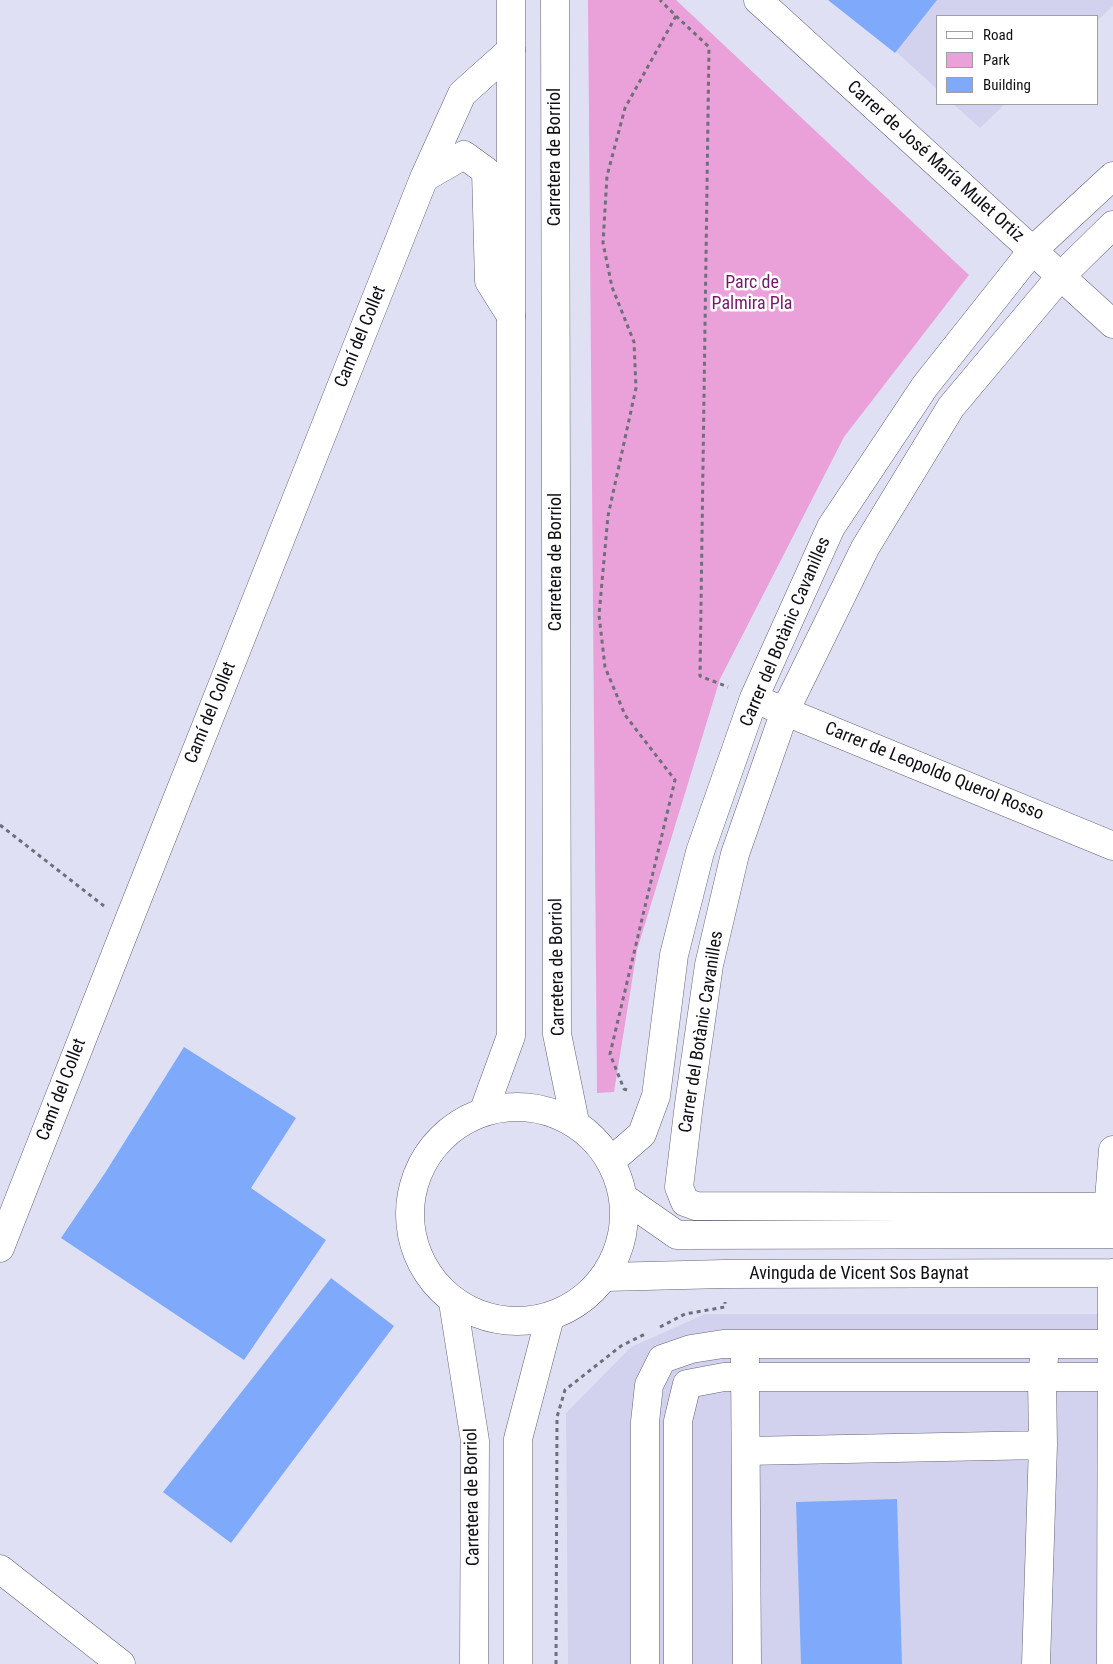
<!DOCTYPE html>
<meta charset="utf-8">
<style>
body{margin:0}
#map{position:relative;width:1113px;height:1664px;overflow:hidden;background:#e0e0f4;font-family:"Roboto Condensed",sans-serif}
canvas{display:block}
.legend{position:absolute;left:936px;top:15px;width:162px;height:90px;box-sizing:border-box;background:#fff;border:1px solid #9f9fa1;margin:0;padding:6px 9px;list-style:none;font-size:15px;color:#0e0e14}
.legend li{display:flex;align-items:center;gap:10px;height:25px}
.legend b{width:25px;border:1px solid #9f9fa1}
</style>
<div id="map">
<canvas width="1113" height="1664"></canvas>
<ul class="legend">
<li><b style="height:6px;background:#fff"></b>Road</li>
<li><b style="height:14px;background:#eaa1da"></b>Park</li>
<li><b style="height:14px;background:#7faafb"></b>Building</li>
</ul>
</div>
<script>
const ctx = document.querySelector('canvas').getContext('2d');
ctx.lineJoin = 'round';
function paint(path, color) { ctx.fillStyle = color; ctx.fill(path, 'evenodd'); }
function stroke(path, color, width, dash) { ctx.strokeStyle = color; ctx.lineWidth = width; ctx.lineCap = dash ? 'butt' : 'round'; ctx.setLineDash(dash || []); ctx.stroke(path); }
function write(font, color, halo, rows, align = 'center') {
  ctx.font = font + ' "Roboto Condensed",sans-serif'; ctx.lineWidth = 5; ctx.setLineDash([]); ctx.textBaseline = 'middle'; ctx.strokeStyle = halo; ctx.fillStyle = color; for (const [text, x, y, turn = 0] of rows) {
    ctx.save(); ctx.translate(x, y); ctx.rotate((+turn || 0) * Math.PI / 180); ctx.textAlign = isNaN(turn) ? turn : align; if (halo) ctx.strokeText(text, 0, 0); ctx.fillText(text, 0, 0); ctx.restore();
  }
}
paint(new Path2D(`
 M 839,0 L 1113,0 L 1113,6 L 1097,21 L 1097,16 L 937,16 L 937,89 Z
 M 953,104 L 1005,104 L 980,128 Z
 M 705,1314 L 1113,1314 L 1113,1664 L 568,1664 L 566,1413 L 631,1347 Z`), '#d3d2ee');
paint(new Path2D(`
 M 588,0 L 676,0 L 969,275 L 844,437 L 720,679 L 637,950 L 614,1092 L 597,1093 Z`), '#eaa1da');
paint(new Path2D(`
 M 828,0 L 937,0 L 895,53 Z
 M 184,1047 L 296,1118 L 251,1188 L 326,1240 L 244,1360 L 61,1238 L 105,1173 Z
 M 331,1278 L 394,1326 L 231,1543 L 163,1492 Z
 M 897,1499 L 902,1664 L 801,1664 L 796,1502 Z`), '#7faafb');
const minor = new Path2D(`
 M 758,0 L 1113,324
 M 424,178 L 464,155 L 486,171 L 489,281 L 511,316
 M 1113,225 L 1060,277 L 951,407 L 865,548 L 785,711 L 735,854 L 709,965 L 689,1104 L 679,1187 L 685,1202 L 696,1206 L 1113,1207
 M 767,704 L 1113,846
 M 611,1161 L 642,1134 L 656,1096 L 674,955 L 700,852 L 754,698 L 831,527 L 925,386 L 1032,251 L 1113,176
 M 624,1198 L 677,1235 L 1113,1234
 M 1107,1224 L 1113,1150
 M 0,1248 L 129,920 L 424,178 L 462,94 L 511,50
 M 606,1277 L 724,1274 L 1113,1273
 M 745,1358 L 747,1664
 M 746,1451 L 1043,1445
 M 0,1569 L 121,1664
 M 645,1664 L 645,1422 L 649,1385 L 662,1359 L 691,1349 L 723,1344 L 1113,1344
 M 678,1664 L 678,1421 L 687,1384 L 724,1377 L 1113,1377
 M 1036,1664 L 1043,1445 L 1042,1377 L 1044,1358
 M 1111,1664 L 1112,1273`);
const major = new Path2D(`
 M 555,0 L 557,1034 L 575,1122
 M410 1214a107 107 0 1 1 214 0a107 107 0 1 1-214 0Z
 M 484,1110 L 511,1036 L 511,0
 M 453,1302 L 475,1441 L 474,1664
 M 518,1664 L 518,1439 L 550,1317`);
stroke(minor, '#656476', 29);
stroke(major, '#656476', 29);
stroke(new Path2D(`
 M 676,16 L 709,47 L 700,676 L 728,687
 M 0,825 L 104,906
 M 627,1090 L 624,1089 L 610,1054 L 675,780 L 625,715 L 605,667 L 599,615 L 608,516 L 636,388 L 634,342 L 612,287 L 603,243 L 607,176 L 625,108 L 676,16 L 660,0
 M 660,1327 L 685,1314 L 725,1307 L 725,1302
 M 556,1664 L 557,1417 L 565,1390 L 621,1346 L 645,1334`), '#6f6f7c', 3, [4, 4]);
stroke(minor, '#fff', 28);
stroke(major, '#fff', 28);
write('18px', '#0e0e14', '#fff', [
 ["Carretera de Borriol",555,157,-90],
 ["Carrer de José María Mulet Ortiz",935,162,42],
 ["Camí del Collet",361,337,-68],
 ["Carretera de Borriol",556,562,-90],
 ["Carrer del Botànic Cavanilles",786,632,-67],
 ["Camí del Collet",211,713,-68],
 ["Carrer de Leopoldo Querol Rosso",934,772,22],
 ["Carretera de Borriol",558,967,-91],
 ["Carrer del Botànic Cavanilles",702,1032,-81],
 ["Camí del Collet",62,1090,-69],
 ["Avinguda de Vicent Sos Baynat",859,1274],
 ["Carretera de Borriol",473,1497,-91]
]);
write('18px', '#761869', '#fff', [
 ["Parc de",752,283],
 ["Palmira Pla",752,304]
]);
</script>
